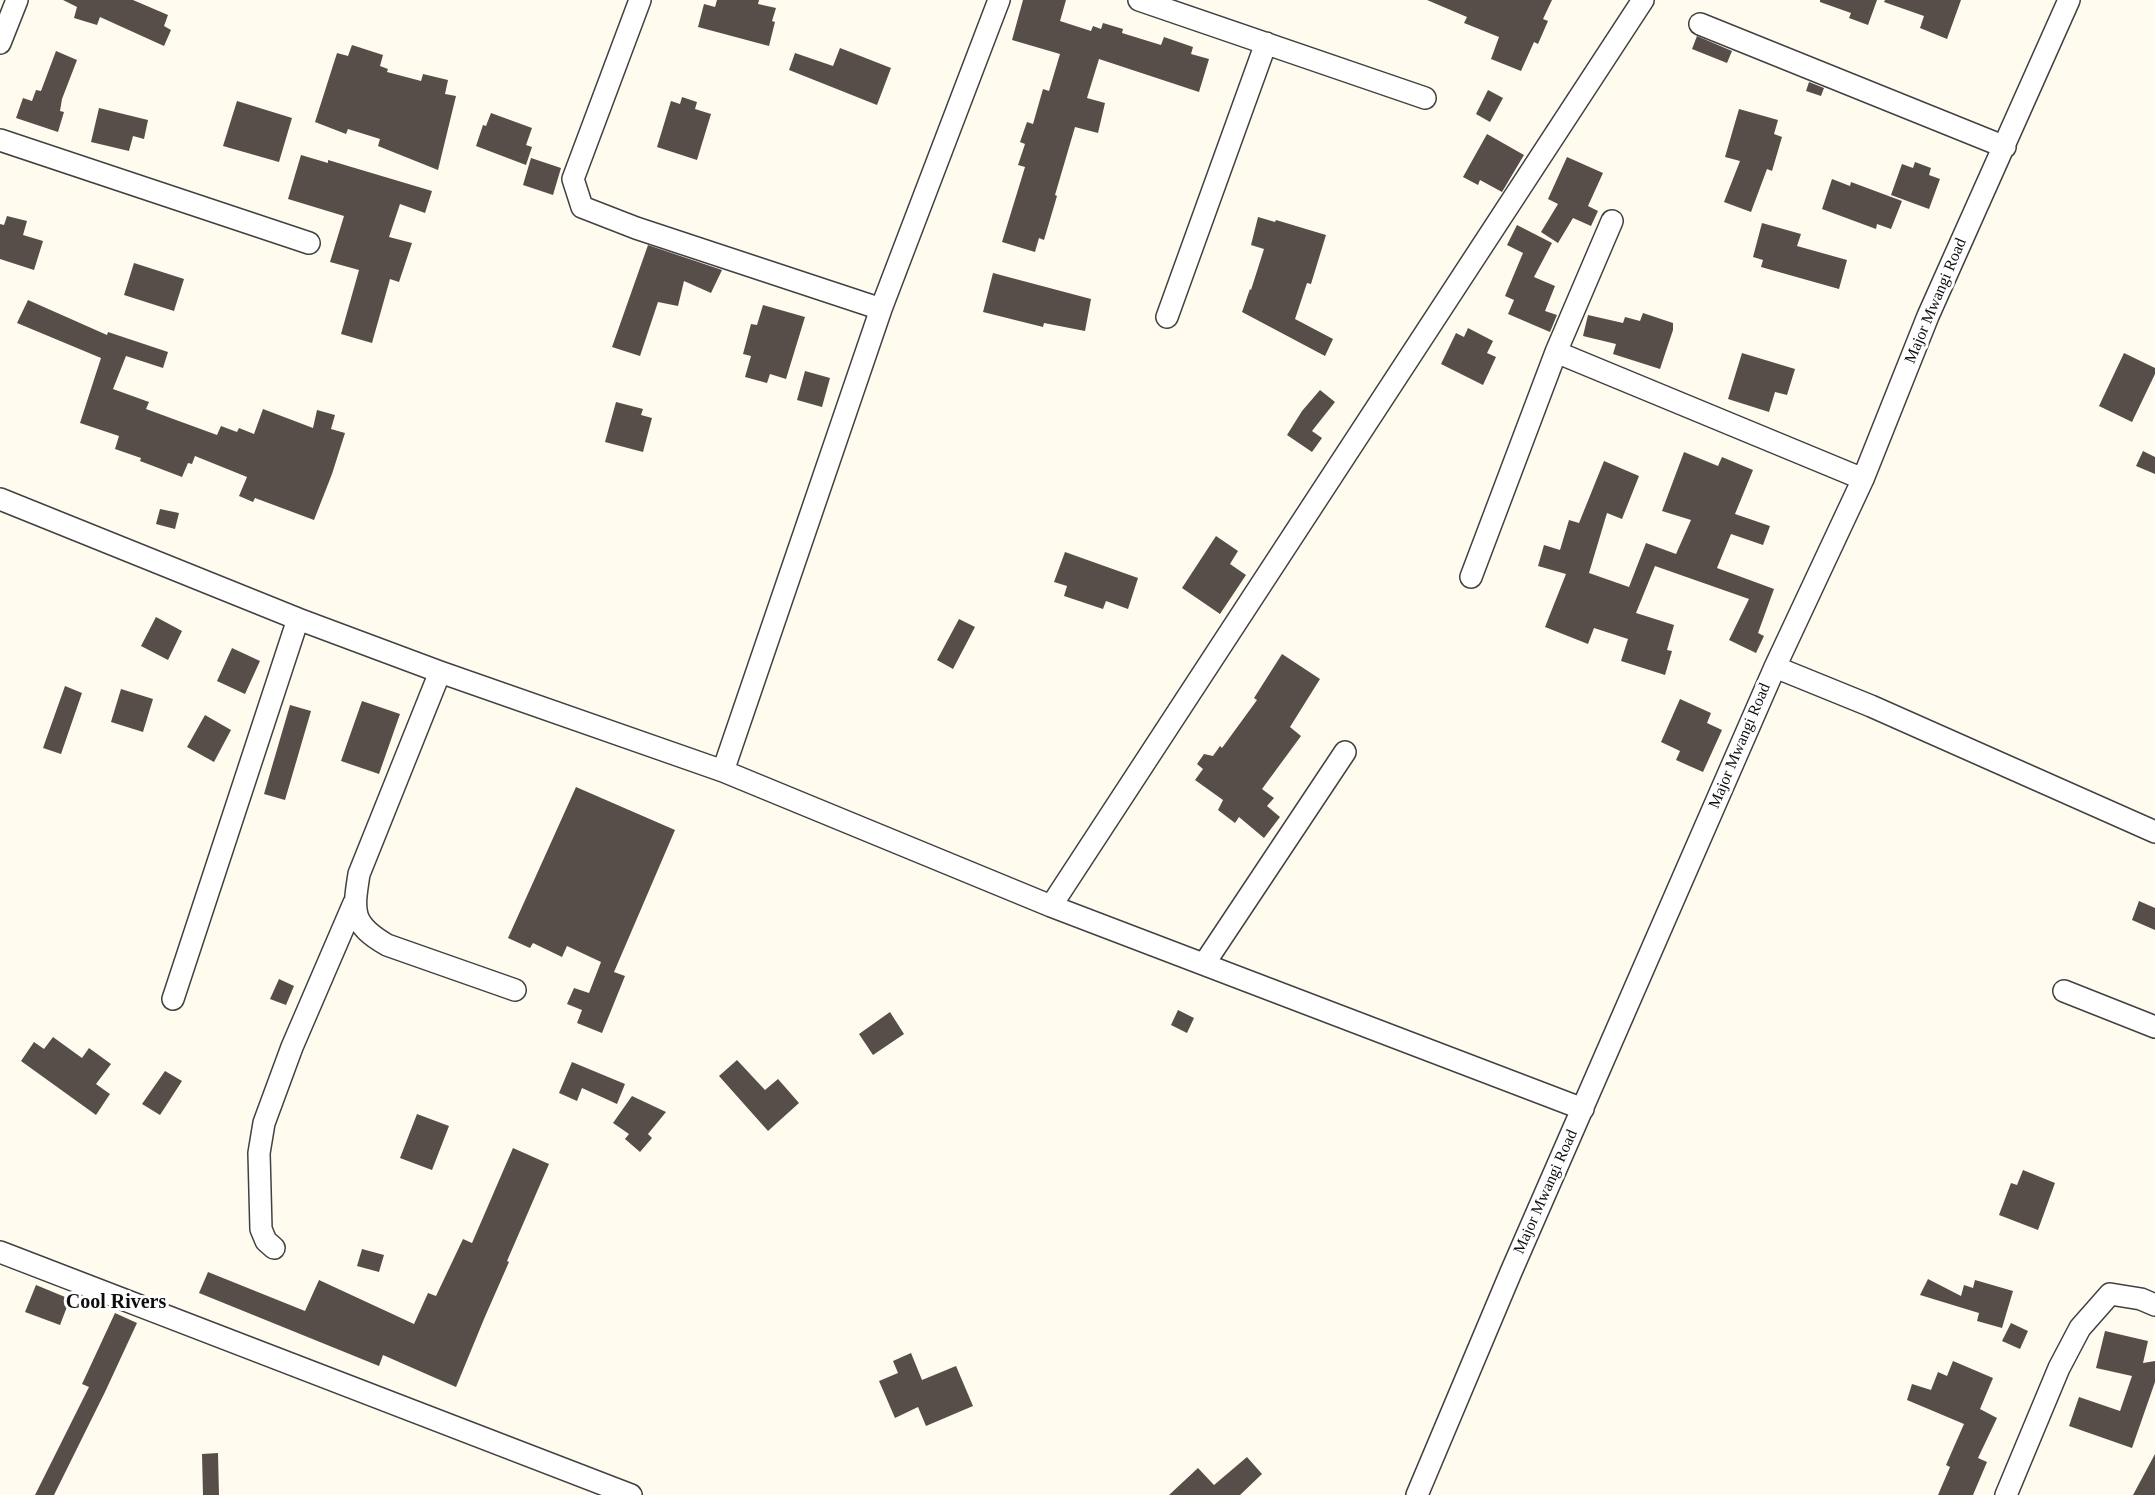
<!DOCTYPE html>
<style>
body{margin:0}
canvas{display:block;background:#fffbef}
</style>
<canvas width="2155" height="1495"></canvas>
<script>
const ctx = document.querySelector('canvas').getContext('2d');
ctx.lineJoin = 'round';
function paint(path, color) { ctx.fillStyle = color; ctx.fill(path, 'evenodd'); }
function stroke(path, color, width, dash) { ctx.strokeStyle = color; ctx.lineWidth = width; ctx.lineCap = dash ? 'butt' : 'round'; ctx.setLineDash(dash || []); ctx.stroke(path); }
function write(font, color, halo, rows, align = 'center') {
  ctx.font = font + ' Georgia,serif'; ctx.lineWidth = 6; ctx.setLineDash([]); ctx.textBaseline = 'middle'; ctx.strokeStyle = halo; ctx.fillStyle = color; for (const [text, x, y, turn = 0] of rows) {
    ctx.save(); ctx.translate(x, y); ctx.rotate((+turn || 0) * Math.PI / 180); ctx.textAlign = isNaN(turn) ? turn : align; if (halo) ctx.strokeText(text, 0, 0); ctx.fillText(text, 0, 0); ctx.restore();
  }
}
paint(new Path2D(`
 M 63,0 L 133,0 L 168,15 L 164,26 L 171,30 L 164,46 L 100,17 L 97,25 L 74,18 L 77,7 Z
 M 717,0 L 759,0 L 758,4 L 776,8 L 772,21 L 775,22 L 769,46 L 698,27 L 704,4 L 715,7 Z
 M 1023,0 L 1066,0 L 1060,21 L 1091,31 L 1093,26 L 1101,29 L 1103,23 L 1123,29 L 1122,33 L 1161,45 L 1164,37 L 1193,47 L 1191,54 L 1209,59 L 1199,92 L 1099,59 L 1087,98 L 1105,103 L 1098,133 L 1075,127 L 1055,195 L 1057,196 L 1044,240 L 1039,238 L 1035,252 L 1002,242 L 1025,167 L 1018,165 L 1025,144 L 1020,142 L 1027,122 L 1033,124 L 1043,89 L 1049,91 L 1060,54 L 1012,40 Z
 M 1427,0 L 1552,0 L 1543,19 L 1548,21 L 1538,44 L 1534,42 L 1521,71 L 1491,59 L 1499,37 L 1464,23 L 1467,17 Z
 M 1820,0 L 1877,0 L 1868,25 L 1849,18 L 1851,13 L 1820,2 Z
 M 1885,0 L 1961,0 L 1947,39 L 1920,28 L 1924,16 L 1884,2 Z
 M 1697,36 L 1732,51 L 1727,63 L 1692,49 Z
 M 352,45 L 383,55 L 380,66 L 388,69 L 387,72 L 421,81 L 423,74 L 448,80 L 445,94 L 456,96 L 438,170 L 378,146 L 380,139 L 348,129 L 346,134 L 315,122 L 337,53 L 348,56 Z
 M 840,48 L 891,68 L 877,105 L 789,70 L 795,53 L 833,66 Z
 M 56,51 L 77,60 L 62,99 L 60,111 L 64,112 L 58,132 L 16,118 L 23,98 L 32,101 L 36,90 L 41,91 Z
 M 1809,82 L 1824,88 L 1821,96 L 1806,91 Z
 M 1488,90 L 1503,98 L 1490,122 L 1476,114 Z
 M 682,97 L 697,102 L 695,109 L 711,114 L 697,160 L 657,147 L 671,101 L 680,104 Z
 M 237,101 L 292,118 L 279,162 L 223,146 Z
 M 99,108 L 148,120 L 144,139 L 133,136 L 129,151 L 91,142 Z
 M 1739,109 L 1778,120 L 1774,134 L 1782,137 L 1772,171 L 1767,169 L 1751,212 L 1724,202 L 1740,161 L 1725,157 Z
 M 491,113 L 532,128 L 526,145 L 532,147 L 526,165 L 476,146 L 483,125 L 486,126 Z
 M 1487,134 L 1524,155 L 1502,192 L 1480,180 L 1478,185 L 1463,177 Z
 M 301,155 L 328,163 L 328,160 L 432,191 L 425,213 L 400,204 L 389,237 L 412,243 L 399,282 L 390,279 L 372,343 L 341,334 L 359,270 L 330,262 L 344,216 L 288,199 Z
 M 1567,157 L 1603,173 L 1588,206 L 1598,211 L 1591,226 L 1573,218 L 1558,243 L 1541,232 L 1558,204 L 1548,199 Z
 M 531,158 L 561,168 L 553,195 L 523,185 Z
 M 1915,162 L 1931,168 L 1929,175 L 1940,179 L 1929,209 L 1891,195 L 1902,164 L 1913,168 Z
 M 1832,179 L 1850,186 L 1851,182 L 1902,201 L 1891,229 L 1877,224 L 1876,229 L 1822,209 Z
 M 7,216 L 27,221 L 23,235 L 43,241 L 34,270 L 0,259 L 0,224 L 4,225 Z
 M 1258,217 L 1275,222 L 1276,220 L 1326,235 L 1311,284 L 1307,283 L 1295,319 L 1333,339 L 1325,356 L 1242,312 L 1250,289 L 1251,290 L 1264,249 L 1251,245 Z
 M 1762,223 L 1801,234 L 1797,246 L 1847,260 L 1839,289 L 1761,267 L 1763,260 L 1753,257 Z
 M 1517,225 L 1552,243 L 1534,277 L 1555,286 L 1545,311 L 1557,315 L 1550,332 L 1508,314 L 1514,300 L 1505,296 L 1523,253 L 1507,245 Z
 M 648,245 L 722,270 L 711,293 L 684,281 L 678,306 L 658,302 L 640,356 L 612,347 Z
 M 134,263 L 184,279 L 174,311 L 124,295 Z
 M 993,273 L 1091,299 L 1085,331 L 1044,323 L 1043,327 L 983,312 Z
 M 28,300 L 107,335 L 108,332 L 168,352 L 163,368 L 126,356 L 113,389 L 149,402 L 146,409 L 217,435 L 221,426 L 237,432 L 239,428 L 254,434 L 263,409 L 313,428 L 317,410 L 335,415 L 331,429 L 345,433 L 332,474 L 314,520 L 255,498 L 253,502 L 239,496 L 247,477 L 195,456 L 192,464 L 188,463 L 182,477 L 140,461 L 141,458 L 115,449 L 119,436 L 80,423 L 101,358 L 17,323 Z
 M 763,305 L 805,317 L 786,379 L 770,374 L 767,383 L 745,377 L 751,356 L 743,354 L 751,324 L 757,325 Z
 M 1643,313 L 1673,323 L 1673,330 L 1660,369 L 1613,354 L 1616,344 L 1583,336 L 1588,315 L 1623,323 L 1625,317 L 1640,321 Z
 M 1468,328 L 1493,341 L 1487,353 L 1496,357 L 1483,385 L 1441,364 L 1456,333 L 1464,337 Z
 M 1742,353 L 1795,369 L 1787,395 L 1775,392 L 1769,412 L 1728,399 Z
 M 2124,353 L 2155,368 L 2155,374 L 2132,422 L 2099,406 Z
 M 805,371 L 830,378 L 822,407 L 797,400 Z
 M 1320,390 L 1335,402 L 1312,431 L 1322,438 L 1312,452 L 1287,435 L 1302,411 Z
 M 616,402 L 643,409 L 641,415 L 652,418 L 643,452 L 605,442 Z
 M 2143,451 L 2155,457 L 2155,474 L 2136,466 Z
 M 1684,452 L 1718,466 L 1722,457 L 1753,470 L 1735,514 L 1770,526 L 1763,545 L 1731,534 L 1717,568 L 1774,589 L 1758,633 L 1764,636 L 1756,653 L 1729,640 L 1749,599 L 1655,566 L 1636,613 L 1674,625 L 1667,650 L 1672,651 L 1665,675 L 1621,661 L 1628,639 L 1594,628 L 1588,644 L 1545,627 L 1566,574 L 1538,566 L 1544,545 L 1560,550 L 1569,520 L 1579,523 L 1604,461 L 1639,476 L 1622,519 L 1607,513 L 1589,573 L 1629,587 L 1646,543 L 1676,554 L 1691,520 L 1662,511 Z
 M 160,509 L 179,513 L 175,529 L 156,524 Z
 M 1216,536 L 1238,551 L 1230,564 L 1246,575 L 1220,614 L 1182,588 Z
 M 1065,552 L 1138,578 L 1128,609 L 1106,601 L 1103,609 L 1064,596 L 1067,586 L 1054,582 Z
 M 156,617 L 182,631 L 168,660 L 141,646 Z
 M 959,619 L 975,627 L 953,669 L 937,660 Z
 M 232,648 L 260,661 L 245,694 L 217,681 Z
 M 1282,654 L 1320,679 L 1290,727 L 1301,736 L 1262,789 L 1274,798 L 1267,806 L 1280,817 L 1264,838 L 1239,817 L 1235,823 L 1218,810 L 1223,800 L 1195,780 L 1203,769 L 1197,764 L 1204,754 L 1213,756 L 1220,746 L 1222,748 L 1257,700 L 1254,698 Z
 M 65,686 L 82,693 L 61,754 L 43,748 Z
 M 121,689 L 153,699 L 143,732 L 111,722 Z
 M 1680,699 L 1711,713 L 1707,723 L 1722,730 L 1703,772 L 1676,760 L 1680,751 L 1661,742 Z
 M 362,701 L 400,714 L 379,774 L 341,761 Z
 M 290,705 L 311,711 L 285,800 L 264,794 Z
 M 205,715 L 231,730 L 214,762 L 187,747 Z
 M 576,787 L 675,830 L 614,972 L 625,976 L 602,1033 L 577,1023 L 582,1010 L 567,1004 L 574,988 L 589,993 L 601,962 L 567,946 L 562,957 L 533,943 L 530,948 L 508,938 Z
 M 2139,901 L 2155,908 L 2155,930 L 2132,920 Z
 M 279,979 L 294,986 L 286,1005 L 270,999 Z
 M 1178,1010 L 1194,1018 L 1187,1033 L 1171,1025 Z
 M 890,1012 L 904,1034 L 873,1055 L 859,1034 Z
 M 53,1037 L 82,1058 L 89,1048 L 111,1064 L 96,1084 L 110,1094 L 96,1115 L 21,1061 L 34,1042 L 44,1049 Z
 M 737,1060 L 765,1090 L 778,1079 L 799,1103 L 768,1131 L 719,1076 Z
 M 572,1062 L 625,1084 L 617,1104 L 582,1088 L 577,1101 L 559,1093 Z
 M 165,1071 L 182,1081 L 160,1115 L 142,1104 Z
 M 632,1096 L 666,1112 L 648,1134 L 652,1138 L 640,1152 L 625,1139 L 629,1134 L 613,1123 Z
 M 417,1114 L 449,1126 L 432,1170 L 400,1158 Z
 M 513,1148 L 549,1164 L 507,1261 L 509,1262 L 484,1319 L 456,1387 L 383,1355 L 379,1366 L 199,1293 L 208,1272 L 305,1311 L 319,1280 L 414,1324 L 428,1293 L 436,1296 L 463,1239 L 472,1243 Z
 M 2023,1170 L 2055,1183 L 2038,1230 L 1999,1215 L 2011,1183 L 2017,1185 Z
 M 362,1249 L 384,1255 L 379,1272 L 357,1266 Z
 M 1928,1279 L 1961,1296 L 1964,1285 L 1973,1288 L 1975,1280 L 2013,1291 L 2002,1328 L 1977,1321 L 1979,1313 L 1920,1295 Z
 M 36,1285 L 70,1299 L 60,1325 L 25,1312 Z
 M 115,1313 L 137,1323 L 105,1392 L 54,1495 L 35,1495 L 89,1387 L 82,1384 Z
 M 2011,1323 L 2028,1331 L 2020,1349 L 2002,1341 Z
 M 2105,1331 L 2148,1341 L 2143,1363 L 2155,1361 L 2155,1382 L 2132,1448 L 2069,1426 L 2079,1397 L 2120,1411 L 2132,1376 L 2096,1368 Z
 M 911,1353 L 922,1380 L 956,1366 L 973,1406 L 926,1426 L 918,1407 L 895,1418 L 879,1381 L 898,1373 L 893,1361 Z
 M 1953,1361 L 1993,1378 L 1980,1409 L 1997,1418 L 1978,1458 L 1987,1462 L 1973,1495 L 1938,1495 L 1950,1467 L 1946,1465 L 1964,1424 L 1907,1400 L 1912,1384 L 1931,1390 L 1938,1372 L 1947,1376 Z
 M 218,1453 L 219,1495 L 203,1495 L 202,1454 Z
 M 2155,1454 L 2155,1495 L 2133,1495 Z
 M 1247,1457 L 1262,1474 L 1240,1495 L 1169,1495 L 1198,1468 L 1214,1485 Z`), '#574e4a');
const minor = new Path2D(`
 M 640,0 L 573,179 L 582,207 L 636,228 L 881,309
 M 1139,0 L 1425,98
 M 1700,24 L 2005,147
 M 0,43 L 17,0
 M 0,140 L 309,243
 M 1167,317 L 1266,43
 M 1556,352 L 1863,479
 M 0,499 L 298,619 L 440,672 L 723,771 L 1051,906 L 1583,1109
 M 1471,577 L 1556,352 L 1612,221
 M 1775,667 L 1871,706 L 2155,832
 M 440,672 L 359,874 C 353,912 351,924 387,945 L 515,990
 M 723,771 L 881,309 L 999,0
 M 1051,906 L 1643,0
 M 1204,964 L 1345,752
 M 2064,991 L 2155,1027
 M 173,999 L 298,619
 M 274,1248 L 266,1241 L 261,1229 L 259,1153 L 264,1123 L 292,1047 L 354,903
 M 0,1252 L 631,1495
 M 1417,1495 L 1511,1272 L 1775,667 L 1863,479 L 1928,316 L 2069,0
 M 2006,1495 L 2059,1368 L 2080,1328 L 2110,1294 L 2141,1299 L 2155,1305`);
stroke(minor, '#414141', 24);
stroke(minor, '#fff', 21);
write('16px', '#0e0e0e', '#fff', [
 ["Major Mwangi Road",1936,301,-67],
 ["Major Mwangi Road",1740,746,-67],
 ["Major Mwangi Road",1546,1192,-66]
]);
write('bold 20px', '#0e0e0e', '#fff', [
 ["Cool Rivers",116,1303]
]);
</script>
